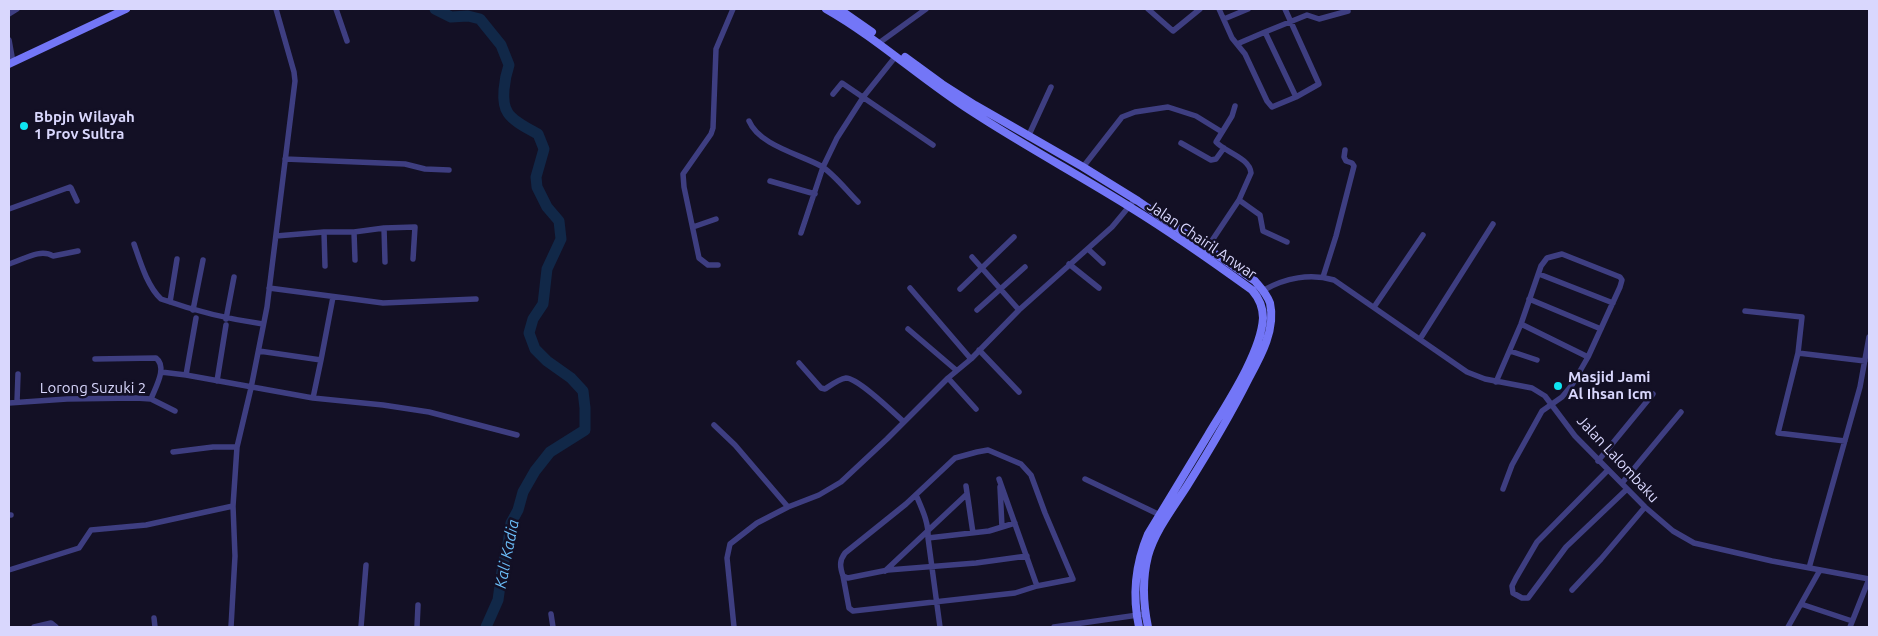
<!DOCTYPE html>
<style>
body{margin:0}
#map{position:relative;width:1878px;height:636px;overflow:hidden;background:#131025;font-family:Ubuntu,sans-serif}
canvas{display:block}
.frame{position:absolute;inset:0;border:10px solid #d9d7fd;pointer-events:none}
</style>
<div id="map">
<canvas width="1878" height="636"></canvas>
<div class="frame"></div>
</div>
<script>
const ctx = document.querySelector('canvas').getContext('2d');
ctx.lineJoin = 'round';
function stroke(path, color, width, dash) { ctx.strokeStyle = color; ctx.lineWidth = width; ctx.lineCap = dash ? 'butt' : 'round'; ctx.setLineDash(dash || []); ctx.stroke(path); }
function write(font, color, halo, rows, align = 'center') {
  ctx.font = font + ' Ubuntu,sans-serif'; ctx.lineWidth = 5; ctx.setLineDash([]); ctx.textBaseline = 'middle'; ctx.strokeStyle = halo; ctx.fillStyle = color; for (const [text, x, y, turn = 0] of rows) {
    ctx.save(); ctx.translate(x, y); ctx.rotate((+turn || 0) * Math.PI / 180); ctx.textAlign = isNaN(turn) ? turn : align; if (halo) ctx.strokeText(text, 0, 0); ctx.fillText(text, 0, 0); ctx.restore();
  }
}
stroke(new Path2D(`
 M 435,9 L 451,17 L 468,16 L 480,19 L 501,45 L 509,65 C 505,77 500,102 508,113 C 514,122 529,129 538,134 L 544,149 L 536,177 L 537,187 L 547,207 L 559,221 L 561,239 L 547,269 L 543,304 L 533,319 L 529,333 L 535,349 L 547,361 L 571,378 L 583,391 L 585,408 L 585,430 L 550,452 L 535,471 L 523,492 L 518,510 L 511,523 L 507,550 L 503,564 L 498,600 L 486,627`), '#112848', 11);
stroke(new Path2D(`
 M 336,9 L 347,41
 M 1148,9 L 1173,31 L 1200,9
 M 1219,9 L 1232,38 L 1245,54 L 1267,101 L 1272,107 L 1296,97 L 1319,84 L 1285,9
 M 9,14 L 17,9
 M 1224,19 L 1248,9
 M 9,40 L 13,62
 M 879,43 L 926,9
 M 1237,44 L 1265,32
 M 833,94 L 842,83 L 933,145
 M 1296,97 L 1265,32 L 1307,15 L 1319,19 L 1348,11
 M 749,121 C 759,145 799,154 821,166 C 833,173 847,191 858,202
 M 1028,137 L 1051,87
 M 1181,143 L 1211,160 L 1216,159 L 1224,148
 M 285,159 L 405,164 L 425,169 L 449,170
 M 1083,167 L 1122,117 L 1135,112 L 1168,107 L 1196,116 L 1222,132
 M 770,181 L 815,194
 M 1239,200 L 1260,215 L 1263,231 L 1287,242
 M 9,209 L 70,187 L 71,188 L 77,201
 M 693,227 L 716,219
 M 384,228 L 415,227 L 413,259
 M 324,232 L 354,232 L 355,260
 M 354,232 L 384,228 L 385,262
 M 801,233 L 823,167 L 837,138 L 864,96 L 896,56
 M 276,236 L 324,232 L 325,266
 M 134,244 C 140,261 147,286 161,299 C 195,311 227,319 263,324
 M 1088,249 L 1103,263
 M 1205,251 L 1239,200 L 1251,173 C 1250,158 1225,152 1216,142 L 1232,116 L 1235,106
 M 972,257 L 1019,310
 M 9,264 C 23,260 40,248 53,256 L 78,251
 M 1069,264 L 1099,288
 M 718,265 L 708,265 L 699,258 L 684,187 L 683,174 L 711,134 L 713,128 L 716,49 L 733,9
 M 1539,274 L 1613,303
 M 1323,277 L 1336,236 L 1354,166 L 1352,163 L 1346,161 L 1344,157 L 1345,150
 M 269,288 L 383,303 L 476,299
 M 910,288 L 971,359
 M 960,289 L 1014,237
 M 1264,290 C 1285,278 1310,273 1334,280 L 1467,372 L 1485,379 L 1532,388 L 1545,396 L 1575,436 L 1645,507 L 1673,531 L 1694,543 L 1772,561 L 1869,579
 M 1529,299 L 1601,329
 M 170,302 L 177,259
 M 1374,307 L 1423,235
 M 193,310 L 203,260
 M 977,310 L 1025,267
 M 1745,311 L 1802,317 L 1798,353 L 1778,433 L 1845,441
 M 226,319 L 234,277
 M 1521,324 L 1588,357
 M 908,329 L 956,370
 M 1420,339 L 1493,224
 M 979,350 L 1019,392
 M 259,351 L 321,360 L 333,297
 M 1510,351 L 1537,360
 M 1798,353 L 1865,361
 M 95,359 L 156,358 C 168,367 155,388 151,399
 M 799,363 L 821,388 L 825,389 C 831,385 839,379 846,378 C 858,378 894,413 904,422
 M 161,372 L 186,375 L 313,398 L 321,360
 M 186,375 L 196,318
 M 948,378 L 976,409
 M 217,381 L 226,325
 M 1496,382 L 1521,324 L 1541,266 L 1547,258 L 1562,254 L 1620,277 L 1622,280 L 1620,287 L 1588,357 L 1572,385 L 1562,397 L 1542,411 L 1512,465 L 1503,489
 M 313,398 L 383,405 L 429,412 L 517,435
 M 17,402 L 18,374
 M 9,403 L 67,399 L 136,398 L 151,399 L 175,411
 M 714,425 L 735,445 L 788,507
 M 173,452 L 213,447 L 237,447
 M 1598,461 L 1653,394
 M 1608,470 L 1537,542 L 1516,578 L 1512,586 L 1513,593 L 1522,598 L 1528,598 L 1566,547 L 1627,489
 M 999,479 L 1037,586
 M 1085,479 L 1160,515
 M 1622,483 L 1681,412
 M 966,486 L 973,533
 M 1000,487 L 1002,527
 M 916,495 C 922,509 929,523 928,538 L 940,627
 M 9,515 L 11,515
 M 928,538 L 989,531 L 1015,523
 M 1809,568 L 1860,387 L 1869,337
 M 9,570 L 79,548 L 91,530 L 146,525 L 233,506
 M 885,571 L 967,494
 M 843,576 L 849,608 L 853,611 L 1015,593 L 1037,586 L 1073,579 L 1045,513 L 1031,475 L 1021,464 L 988,450 L 977,452 L 955,458 L 906,504 L 845,553 C 839,561 840,567 843,576 L 848,578 L 888,570 L 976,563 L 1027,556
 M 1572,590 L 1601,559 L 1645,507
 M 1801,604 L 1852,621
 M 551,614 L 553,627
 M 154,618 L 155,627
 M 34,627 L 51,623 L 56,627
 M 231,627 L 235,556 L 233,506 L 237,447 L 251,388 L 267,307 L 295,81 L 294,72 L 276,9
 M 361,627 L 366,565
 M 417,627 L 418,605
 M 734,627 L 727,558 L 730,544 L 757,523 L 788,507 L 819,495 L 841,482 L 887,439 L 948,378 L 971,359 L 1019,310 L 1112,227 L 1132,203
 M 1054,627 L 1145,614
 M 1788,627 L 1820,570
 M 1850,627 L 1869,579`), '#3e3e81', 5.5);
stroke(new Path2D(`
 M 826,9 C 877,38 921,79 971,111 C 1023,145 1077,174 1130,207 C 1172,233 1212,261 1252,290 C 1259,298 1263,307 1263,318 C 1261,353 1226,405 1208,435 C 1188,468 1168,501 1148,534 C 1135,565 1132,595 1139,627
 M 839,9 L 872,32
 M 905,57 L 942,84 L 975,105 L 1083,167 L 1138,201 L 1255,281 C 1261,288 1267,294 1270,303 C 1276,329 1261,356 1249,378 C 1230,416 1209,451 1187,486 C 1173,508 1155,531 1148,556 C 1142,580 1143,603 1148,627
 M 9,64 L 126,9`), '#7376f7', 8);
for (const [x, y, r, color] of [
 [24,126,5,"#0ee4f1"],
 [1558,386,5,"#0ee4f1"]
]) { const dot = new Path2D(); dot.arc(x, y, r, 0, 2 * Math.PI); ctx.fillStyle = color; ctx.fill(dot); stroke(dot, '#131025', 2); }
write('bold 15px', '#d9d7fd', '#131025', [
 ["Bbpjn Wilayah",34,117],
 ["1 Prov Sultra",34,134],
 ["Masjid Jami",1568,377],
 ["Al Ihsan Icm",1568,394]
], 'left');
write('15px', '#d9d7fd', '#131025', [
 ["Jalan Chairil Anwar",1202,240,34],
 ["Lorong Suzuki 2",93,388],
 ["Jalan Lalombaku",1618,459,47]
]);
write('italic 16px', '#6bbcf7', '#131025', [
 ["Kali Kadia",507,554,-79]
]);
</script>
